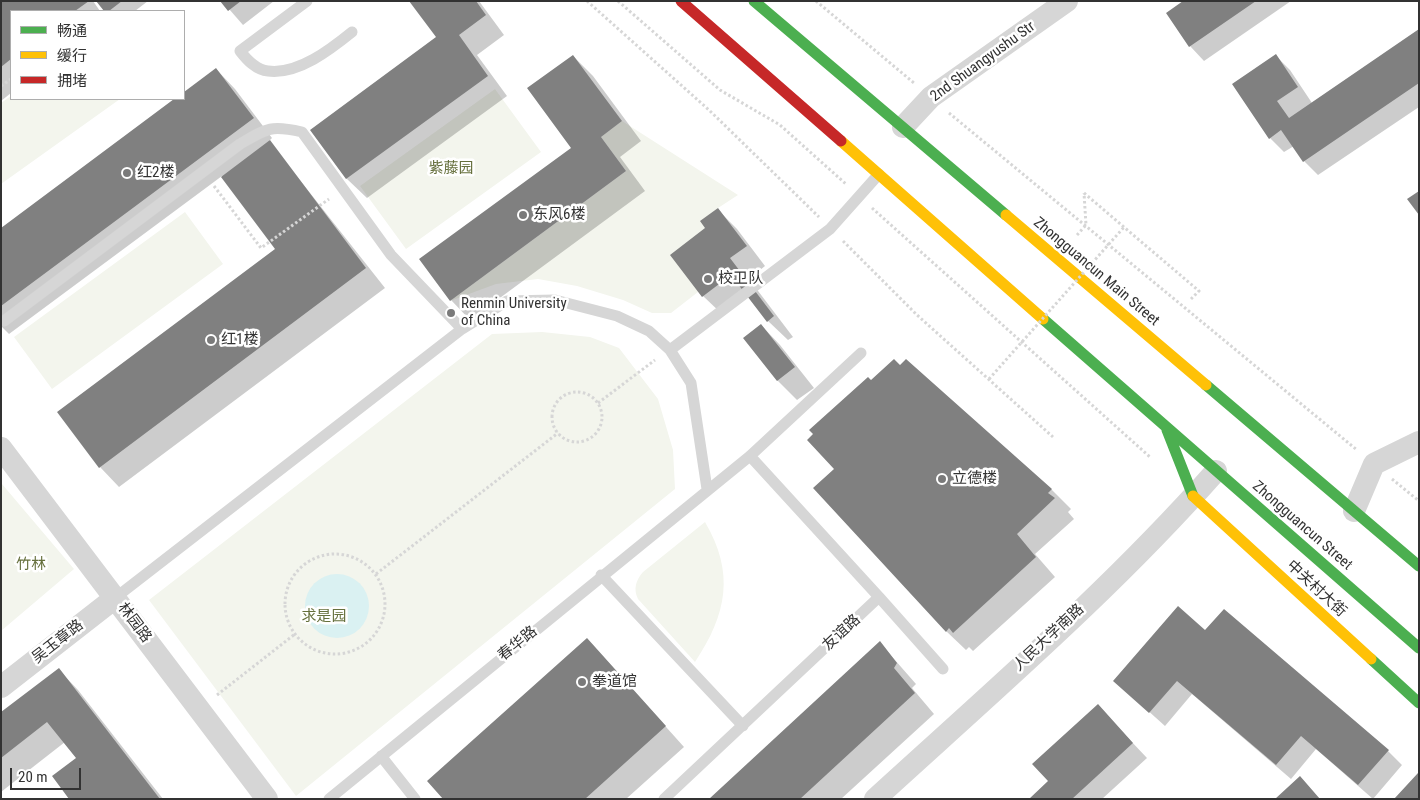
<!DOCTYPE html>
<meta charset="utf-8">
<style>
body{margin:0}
#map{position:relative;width:1420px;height:800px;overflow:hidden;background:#fff;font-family:"Roboto Condensed","Noto Sans SC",sans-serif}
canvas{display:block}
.frame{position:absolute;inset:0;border:2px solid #323232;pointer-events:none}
.legend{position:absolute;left:10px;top:10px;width:175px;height:90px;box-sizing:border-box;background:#fff;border:1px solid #adadad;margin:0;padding:6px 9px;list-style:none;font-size:15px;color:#323232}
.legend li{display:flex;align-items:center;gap:10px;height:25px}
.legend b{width:25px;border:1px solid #adadad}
.scale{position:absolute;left:10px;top:768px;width:71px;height:22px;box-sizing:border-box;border:2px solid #323232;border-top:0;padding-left:6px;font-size:15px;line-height:18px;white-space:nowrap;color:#323232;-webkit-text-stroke:4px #fff;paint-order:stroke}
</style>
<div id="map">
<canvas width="1420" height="800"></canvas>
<div class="frame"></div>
<ul class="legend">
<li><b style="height:6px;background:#4caf50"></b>畅通</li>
<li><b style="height:6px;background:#ffc107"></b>缓行</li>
<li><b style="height:6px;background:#c62828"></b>拥堵</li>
</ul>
<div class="scale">20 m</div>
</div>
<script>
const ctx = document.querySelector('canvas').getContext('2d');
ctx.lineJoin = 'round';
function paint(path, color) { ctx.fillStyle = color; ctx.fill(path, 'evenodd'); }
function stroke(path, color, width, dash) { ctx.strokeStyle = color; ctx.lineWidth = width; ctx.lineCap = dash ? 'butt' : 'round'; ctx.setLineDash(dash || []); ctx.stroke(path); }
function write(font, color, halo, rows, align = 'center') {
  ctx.font = font + ' "Roboto Condensed","Noto Sans SC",sans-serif'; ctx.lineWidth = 5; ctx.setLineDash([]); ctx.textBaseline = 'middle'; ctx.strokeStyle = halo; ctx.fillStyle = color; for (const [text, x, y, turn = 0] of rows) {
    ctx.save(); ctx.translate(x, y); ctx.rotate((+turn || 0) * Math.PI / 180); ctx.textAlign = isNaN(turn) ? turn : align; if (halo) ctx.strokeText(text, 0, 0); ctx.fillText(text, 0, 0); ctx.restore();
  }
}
paint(new Path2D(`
 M 495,89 L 541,152 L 406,249 L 360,186 Z
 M 11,96 L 11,99 L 120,99 L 1,184 L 1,103 Z
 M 622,121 L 738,195 L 718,208 L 705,228 L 698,292 L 671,313 L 652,313 L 623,300 L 577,286 L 538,279 L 496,284 L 450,301 L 626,171 L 601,137 Z
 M 185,212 L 223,264 L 52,389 L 14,337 Z
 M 542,332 L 590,337 L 619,348 L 658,399 L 673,450 L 675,489 L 296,796 L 149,600 L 492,334 Z
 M 2,484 L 74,569 L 1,631 L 1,485 Z
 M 705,522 C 735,573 727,614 695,662 L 638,599 C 633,589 636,580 643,572 Z`), '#f3f5ed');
paint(new Path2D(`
 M305 606a32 32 0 1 1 64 0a32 32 0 1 1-64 0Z`), '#daf1f2');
paint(new Path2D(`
 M 1,1 L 93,1 L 100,11 L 11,11 L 11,93 L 1,101 Z
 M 98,1 L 148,1 L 135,11 L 105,11 Z
 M 222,1 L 274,1 L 243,25 Z
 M 411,1 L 479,1 L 504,35 L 477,55 L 507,96 L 367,198 L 347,179 L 312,130 L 438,38 Z
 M 1185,1 L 1291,1 L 1204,61 L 1190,46 Z
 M 1419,30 L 1419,107 L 1318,175 L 1304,161 L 1294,146 L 1284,152 L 1270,138 L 1276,56 L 1290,70 L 1312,103 Z
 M 573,56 L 593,76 L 641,141 L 620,157 L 645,191 L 470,320 L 451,300 L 573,148 Z
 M 216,69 L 235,89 L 272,138 L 269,141 L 385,288 L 119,487 L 100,467 L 277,249 L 222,176 L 9,334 L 1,326 L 1,229 L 177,99 L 184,99 L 184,93 Z
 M 718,210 L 737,229 L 765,266 L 749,279 L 793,337 L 788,340 L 768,321 L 749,296 L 723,315 L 703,296 L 707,228 Z
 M 761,325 L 780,345 L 814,388 L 797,400 L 778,381 L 745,338 Z
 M 815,488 L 1051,489 L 1071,509 L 1068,512 L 1074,519 L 1035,554 L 1055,577 L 973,651 L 969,647 L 966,650 L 946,631 Z
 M 1206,631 L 1388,751 L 1402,765 L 1373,799 L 1316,749 L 1291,779 L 1192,694 L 1165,726 L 1115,681 Z
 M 880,643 L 916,684 L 912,688 L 934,714 L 841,799 L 711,799 Z
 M 606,660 L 684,747 L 626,799 L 445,799 Z
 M 59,670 L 78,690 L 163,799 L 71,799 L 77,758 L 65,742 L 1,792 L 1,714 Z
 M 1112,721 L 1147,758 L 1102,799 L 1031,799 Z`), '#0003');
paint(new Path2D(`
 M 1,1 L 89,1 L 75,11 L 11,11 L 11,59 L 1,67 Z
 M 96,1 L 122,1 L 109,11 L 104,11 Z
 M 220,1 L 241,1 L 228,11 Z
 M 409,1 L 476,1 L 486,15 L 459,35 L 488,76 L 346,179 L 310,130 L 436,37 Z
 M 1183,1 L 1256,1 L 1189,47 L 1166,13 Z
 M 1419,29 L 1419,83 L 1303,162 L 1281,130 L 1269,139 L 1232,84 L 1276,54 L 1298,87 L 1277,101 L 1289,118 Z
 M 573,55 L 622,121 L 601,137 L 626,171 L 450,301 L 419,259 L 571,148 L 527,88 Z
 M 216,68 L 254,118 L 1,306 L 1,228 L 174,99 L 184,99 L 184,92 Z
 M 270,140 L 366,268 L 99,468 L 57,412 L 275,249 L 221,177 Z
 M 1419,191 L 1419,215 L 1407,199 Z
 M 718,208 L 747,246 L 730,258 L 774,316 L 767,322 L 731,275 L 702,297 L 670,255 L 705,228 L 700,221 Z
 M 761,324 L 795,367 L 777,381 L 743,338 Z
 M 894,359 L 900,365 L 906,359 L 1052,489 L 1048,493 L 1055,498 L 1017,534 L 1036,557 L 953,633 L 949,628 L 946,632 L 813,488 L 834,469 L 807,440 L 813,434 L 809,430 L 868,377 L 871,380 Z
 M 1178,606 L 1205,630 L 1224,609 L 1389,750 L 1358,785 L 1301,736 L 1276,765 L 1177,681 L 1149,713 L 1113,681 Z
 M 587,638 L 666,726 L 585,799 L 443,799 L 427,781 Z
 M 880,641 L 897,663 L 894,668 L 915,693 L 800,799 L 709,799 Z
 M 59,668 L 160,799 L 69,799 L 52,776 L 76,758 L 47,722 L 1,758 L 1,712 Z
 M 1098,704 L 1133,743 L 1072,799 L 1029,799 L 1048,781 L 1032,764 Z
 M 1418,773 L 1419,799 L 1394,799 Z
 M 1300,776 L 1320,799 L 1275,799 Z`), '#808080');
stroke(new Path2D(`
 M 587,1 L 709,110 L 819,217
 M 618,1 L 720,90 L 780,125 L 847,185
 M 816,1 L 914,83
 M 1,86 L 11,79
 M 949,113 L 1357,450
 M 214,186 L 261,248 L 329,199
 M 1084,193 L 1199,291 L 1191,299
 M 872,208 L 1150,457
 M 1077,235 L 1086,225 L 1084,193
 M 843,241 L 917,315 L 1053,437
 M552 417a25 25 0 1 1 50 0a25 25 0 1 1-50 0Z
 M 598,403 L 655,360
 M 1392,479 L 1419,501
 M285 604a50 50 0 1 1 100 0a50 50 0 1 1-100 0Z
 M 376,574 L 558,433
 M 217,695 L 295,634`), '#d6d6d6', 3, [2.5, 2.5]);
stroke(new Path2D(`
 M 307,1 L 240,51 C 247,60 256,70 268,71 C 298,75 331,49 352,32
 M 4,321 L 240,144 C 267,128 271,125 302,132 L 391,255 L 462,329
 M 670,350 L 830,229 L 879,174
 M 601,575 L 743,726
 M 879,597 L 943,669
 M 115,598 L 462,329 L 507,301 L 555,300 L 617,316 L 649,331 L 670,350 L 691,383 L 707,489
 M 381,756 L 415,799
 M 329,799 L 750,456 L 861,353
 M 664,799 L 879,597 L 750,456`), '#d6d6d6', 11);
stroke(new Path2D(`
 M 903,127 L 931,97 L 1067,1
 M 1,448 L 267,799
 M 1354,511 L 1374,464 L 1419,442
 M 1,687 L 115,598
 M 875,799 C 991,693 1112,589 1216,471`), '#d6d6d6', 22);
stroke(new Path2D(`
 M 754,1 L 1006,215
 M 1043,319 L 1419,648
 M 1206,385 L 1419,566
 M 1167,430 L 1193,496
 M 1371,659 L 1419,703`), '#4caf50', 11);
stroke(new Path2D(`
 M 841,141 L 1043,319
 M 1006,215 L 1206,385
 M 1193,496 L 1371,659`), '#ffc107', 11);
stroke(new Path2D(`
 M 681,1 L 841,141`), '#c62828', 11);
stroke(new Path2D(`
 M 989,379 L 1125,226`), '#d6d6d6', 3, [2.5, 2.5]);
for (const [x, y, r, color] of [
 [127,173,5,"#7a7a7a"],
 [523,215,5,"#7a7a7a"],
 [708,279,5,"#7a7a7a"],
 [451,313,5,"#7a7a7a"],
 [211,340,5,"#7a7a7a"],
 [942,479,5,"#7a7a7a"],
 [582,682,5,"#7a7a7a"]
]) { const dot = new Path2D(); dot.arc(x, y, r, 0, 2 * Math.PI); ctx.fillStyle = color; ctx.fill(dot); stroke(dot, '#fff', 2); }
write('15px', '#323232', '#fff', [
 ["2nd Shuangyushu Str",983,62,-36],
 ["Zhongguancun Main Street",1096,272,40],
 ["Zhongguancun Street",1302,526,41],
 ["中关村大街",1316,589,43],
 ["林园路",134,623,53],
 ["友谊路",842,633,-43],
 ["人民大学南路",1049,638,-43],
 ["吴玉章路",58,642,-38],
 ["春华路",518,644,-39]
]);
write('15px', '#66703d', '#fff', [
 ["紫藤园",451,169],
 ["竹林",31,565],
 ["求是园",324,617]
]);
write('15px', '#323232', '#fff', [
 ["红2楼",137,173],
 ["东风6楼",533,215],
 ["校卫队",718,279],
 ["Renmin University",461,304],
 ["of China",461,321],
 ["红1楼",221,340],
 ["立德楼",952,479],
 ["拳道馆",592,682]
], 'left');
</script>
